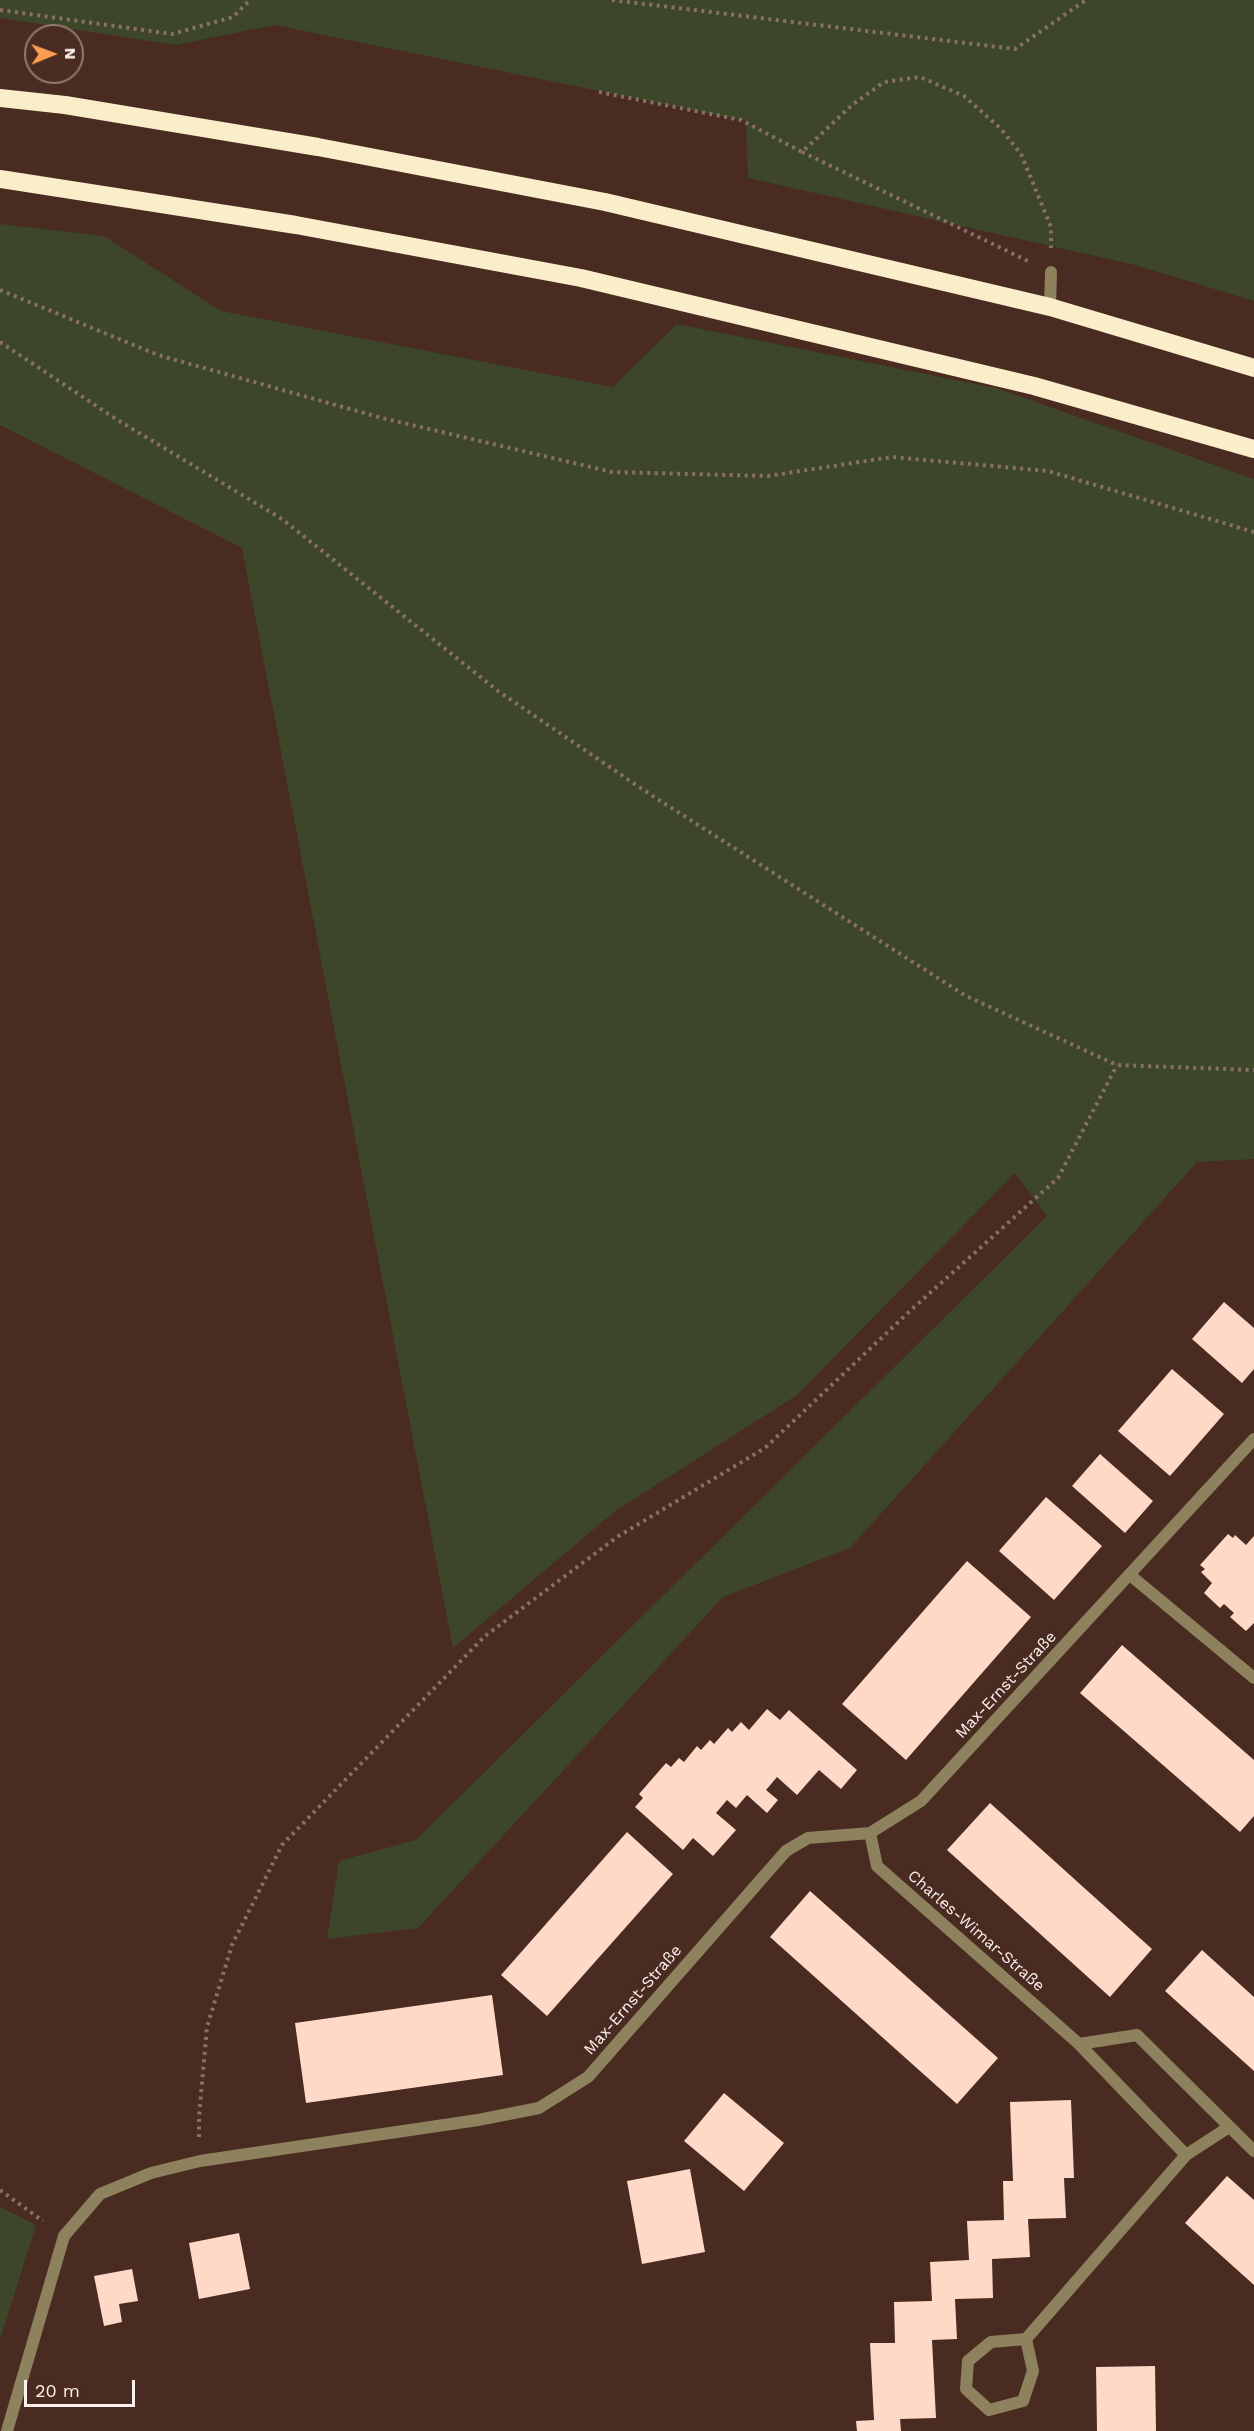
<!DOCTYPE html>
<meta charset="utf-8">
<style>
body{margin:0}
#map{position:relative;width:1254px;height:2431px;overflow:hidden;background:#492b21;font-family:"Work Sans",sans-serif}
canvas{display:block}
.north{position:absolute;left:24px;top:24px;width:60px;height:60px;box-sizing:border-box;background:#492b21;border:2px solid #917a73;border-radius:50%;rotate:89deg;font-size:16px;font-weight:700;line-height:24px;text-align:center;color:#fdf1ed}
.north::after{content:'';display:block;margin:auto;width:21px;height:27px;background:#fb9e51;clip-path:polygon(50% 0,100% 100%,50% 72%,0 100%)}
.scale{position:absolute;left:24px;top:2380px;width:111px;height:27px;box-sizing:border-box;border:3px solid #fdf1ed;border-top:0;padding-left:8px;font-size:18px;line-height:21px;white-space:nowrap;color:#fdf1ed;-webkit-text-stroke:4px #492b21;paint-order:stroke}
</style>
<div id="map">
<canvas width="1254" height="2431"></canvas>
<div class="north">N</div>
<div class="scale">20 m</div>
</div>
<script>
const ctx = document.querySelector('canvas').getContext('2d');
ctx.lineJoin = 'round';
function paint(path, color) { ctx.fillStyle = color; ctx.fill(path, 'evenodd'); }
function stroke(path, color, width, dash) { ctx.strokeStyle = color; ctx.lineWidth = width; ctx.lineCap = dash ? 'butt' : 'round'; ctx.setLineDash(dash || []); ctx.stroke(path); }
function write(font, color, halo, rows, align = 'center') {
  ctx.font = font + ' "Work Sans",sans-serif'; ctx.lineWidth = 6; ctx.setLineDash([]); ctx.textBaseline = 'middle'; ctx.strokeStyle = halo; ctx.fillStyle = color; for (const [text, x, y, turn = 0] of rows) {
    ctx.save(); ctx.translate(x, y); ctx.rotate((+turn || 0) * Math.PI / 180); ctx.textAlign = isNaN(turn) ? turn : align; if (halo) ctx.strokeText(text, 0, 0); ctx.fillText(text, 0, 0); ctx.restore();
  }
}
paint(new Path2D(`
 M 0,0 L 1254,0 L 1254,301 L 1135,265 L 748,178 L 746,121 L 275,25 L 176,45 L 0,18 Z
 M 0,224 L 104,236 L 221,311 L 613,387 L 677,324 L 996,388 L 1254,479 L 1254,1159 L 1197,1162 L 850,1548 L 723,1597 L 418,1928 L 327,1939 L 339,1861 L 416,1840 L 1047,1216 L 1015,1173 L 797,1395 L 614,1512 L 453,1648 L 242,548 L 0,425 Z
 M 0,2207 L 36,2225 L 0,2340 Z`), '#3e4629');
paint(new Path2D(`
 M 1224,1302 L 1254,1328 L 1254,1369 L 1242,1383 L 1192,1339 Z
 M 1172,1369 L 1224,1414 L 1170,1476 L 1118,1431 Z
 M 1100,1454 L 1153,1501 L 1125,1533 L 1072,1486 Z
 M 1046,1497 L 1102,1546 L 1054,1600 L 999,1551 Z
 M 1228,1534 L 1233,1538 L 1235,1535 L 1246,1545 L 1254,1536 L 1254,1623 L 1246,1631 L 1230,1617 L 1234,1613 L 1224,1604 L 1220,1608 L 1204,1593 L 1212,1583 L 1201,1572 L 1205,1569 L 1200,1565 Z
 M 967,1561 L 1031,1617 L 906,1760 L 842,1704 Z
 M 1122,1645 L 1254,1760 L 1254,1816 L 1240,1832 L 1080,1693 Z
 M 767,1709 L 780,1720 L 789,1710 L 857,1770 L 841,1789 L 819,1770 L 797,1795 L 777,1777 L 766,1790 L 778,1800 L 767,1813 L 747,1795 L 736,1808 L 727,1800 L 716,1813 L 736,1830 L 713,1856 L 693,1838 L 683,1850 L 635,1807 L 643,1798 L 639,1794 L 666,1763 L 671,1767 L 679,1758 L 684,1762 L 697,1746 L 701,1750 L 710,1740 L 714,1744 L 728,1728 L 732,1732 L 741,1722 L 749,1730 Z
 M 990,1803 L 1152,1949 L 1110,1997 L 947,1850 Z
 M 627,1832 L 673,1874 L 547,2016 L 501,1975 Z
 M 810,1891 L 998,2058 L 957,2104 L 770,1937 Z
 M 1202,1950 L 1254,1997 L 1254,2071 L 1165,1991 Z
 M 492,1995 L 503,2075 L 306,2103 L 295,2023 Z
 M 724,2093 L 784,2143 L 744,2191 L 684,2141 Z
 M 1071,2100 L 1074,2178 L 1064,2178 L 1066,2218 L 1028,2219 L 1030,2257 L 992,2259 L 993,2298 L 955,2299 L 957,2339 L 932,2340 L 936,2418 L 900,2419 L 901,2431 L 857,2431 L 856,2421 L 874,2420 L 870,2343 L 895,2343 L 894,2302 L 932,2301 L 930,2262 L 969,2260 L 967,2221 L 1004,2220 L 1003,2181 L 1013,2181 L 1010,2102 Z
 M 690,2169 L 705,2252 L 642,2264 L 627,2181 Z
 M 1227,2176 L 1254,2200 L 1254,2285 L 1185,2223 Z
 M 239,2233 L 250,2289 L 199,2299 L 189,2243 Z
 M 132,2269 L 138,2301 L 119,2304 L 122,2322 L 104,2326 L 94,2276 Z
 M 1155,2366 L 1156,2431 L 1097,2431 L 1096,2367 Z`), '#fed9c7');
stroke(new Path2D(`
 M 612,0 L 1015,49 L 1086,0
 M 0,10 L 172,34 L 233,17 L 250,0
 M 599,92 L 741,120 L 802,152 L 852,105 L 884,82 L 920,77 L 964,96 L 1001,129 L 1021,154 L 1051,227 L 1051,248
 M 802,152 L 1030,262
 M 0,290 L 158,355 L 382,418 L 612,472 L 768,476 L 892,457 L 1048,471 L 1254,532
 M 0,342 L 116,419 L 282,519 L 498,691 L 645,791 L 966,996 L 1117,1065 L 1254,1070
 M 199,2137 L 199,2117 L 207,2027 L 232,1945 L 282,1845 L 485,1636 L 617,1537 L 765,1448 L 911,1310 L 1058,1178 L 1117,1065
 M 0,2190 L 43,2221`), '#887068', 4, [3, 4.5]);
stroke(new Path2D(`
 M 1050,307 L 1051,272`), '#8e815d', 12);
stroke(new Path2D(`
 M 1130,1575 L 1254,1678
 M 870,1833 L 877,1866 L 1079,2044 L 1137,2035 L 1254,2151
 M 1079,2044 L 1186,2155
 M 1026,2339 L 1186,2155 L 1229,2127
 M 1026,2339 L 1033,2371 L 1023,2401 L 989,2410 L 966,2389 L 968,2361 L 991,2342 Z
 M 7,2431 L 64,2236 L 100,2194 L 151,2173 L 200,2161 L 478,2120 L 539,2108 L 588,2077 L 786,1851 L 808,1838 L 870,1833 L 921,1801 L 1254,1439`), '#8e815d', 12);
stroke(new Path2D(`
 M 0,98 L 65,105 L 318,147 L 605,202 L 1050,307 L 1254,368
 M 0,179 L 296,225 L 581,278 L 1034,386 L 1254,449`), '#faedca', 18);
write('16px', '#fdf1ed', '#492b21', [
 ["Max-Ernst-Straße",1006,1685,-47],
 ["Charles-Wimar-Straße",976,1931,41],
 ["Max-Ernst-Straße",633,2000,-49]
]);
</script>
